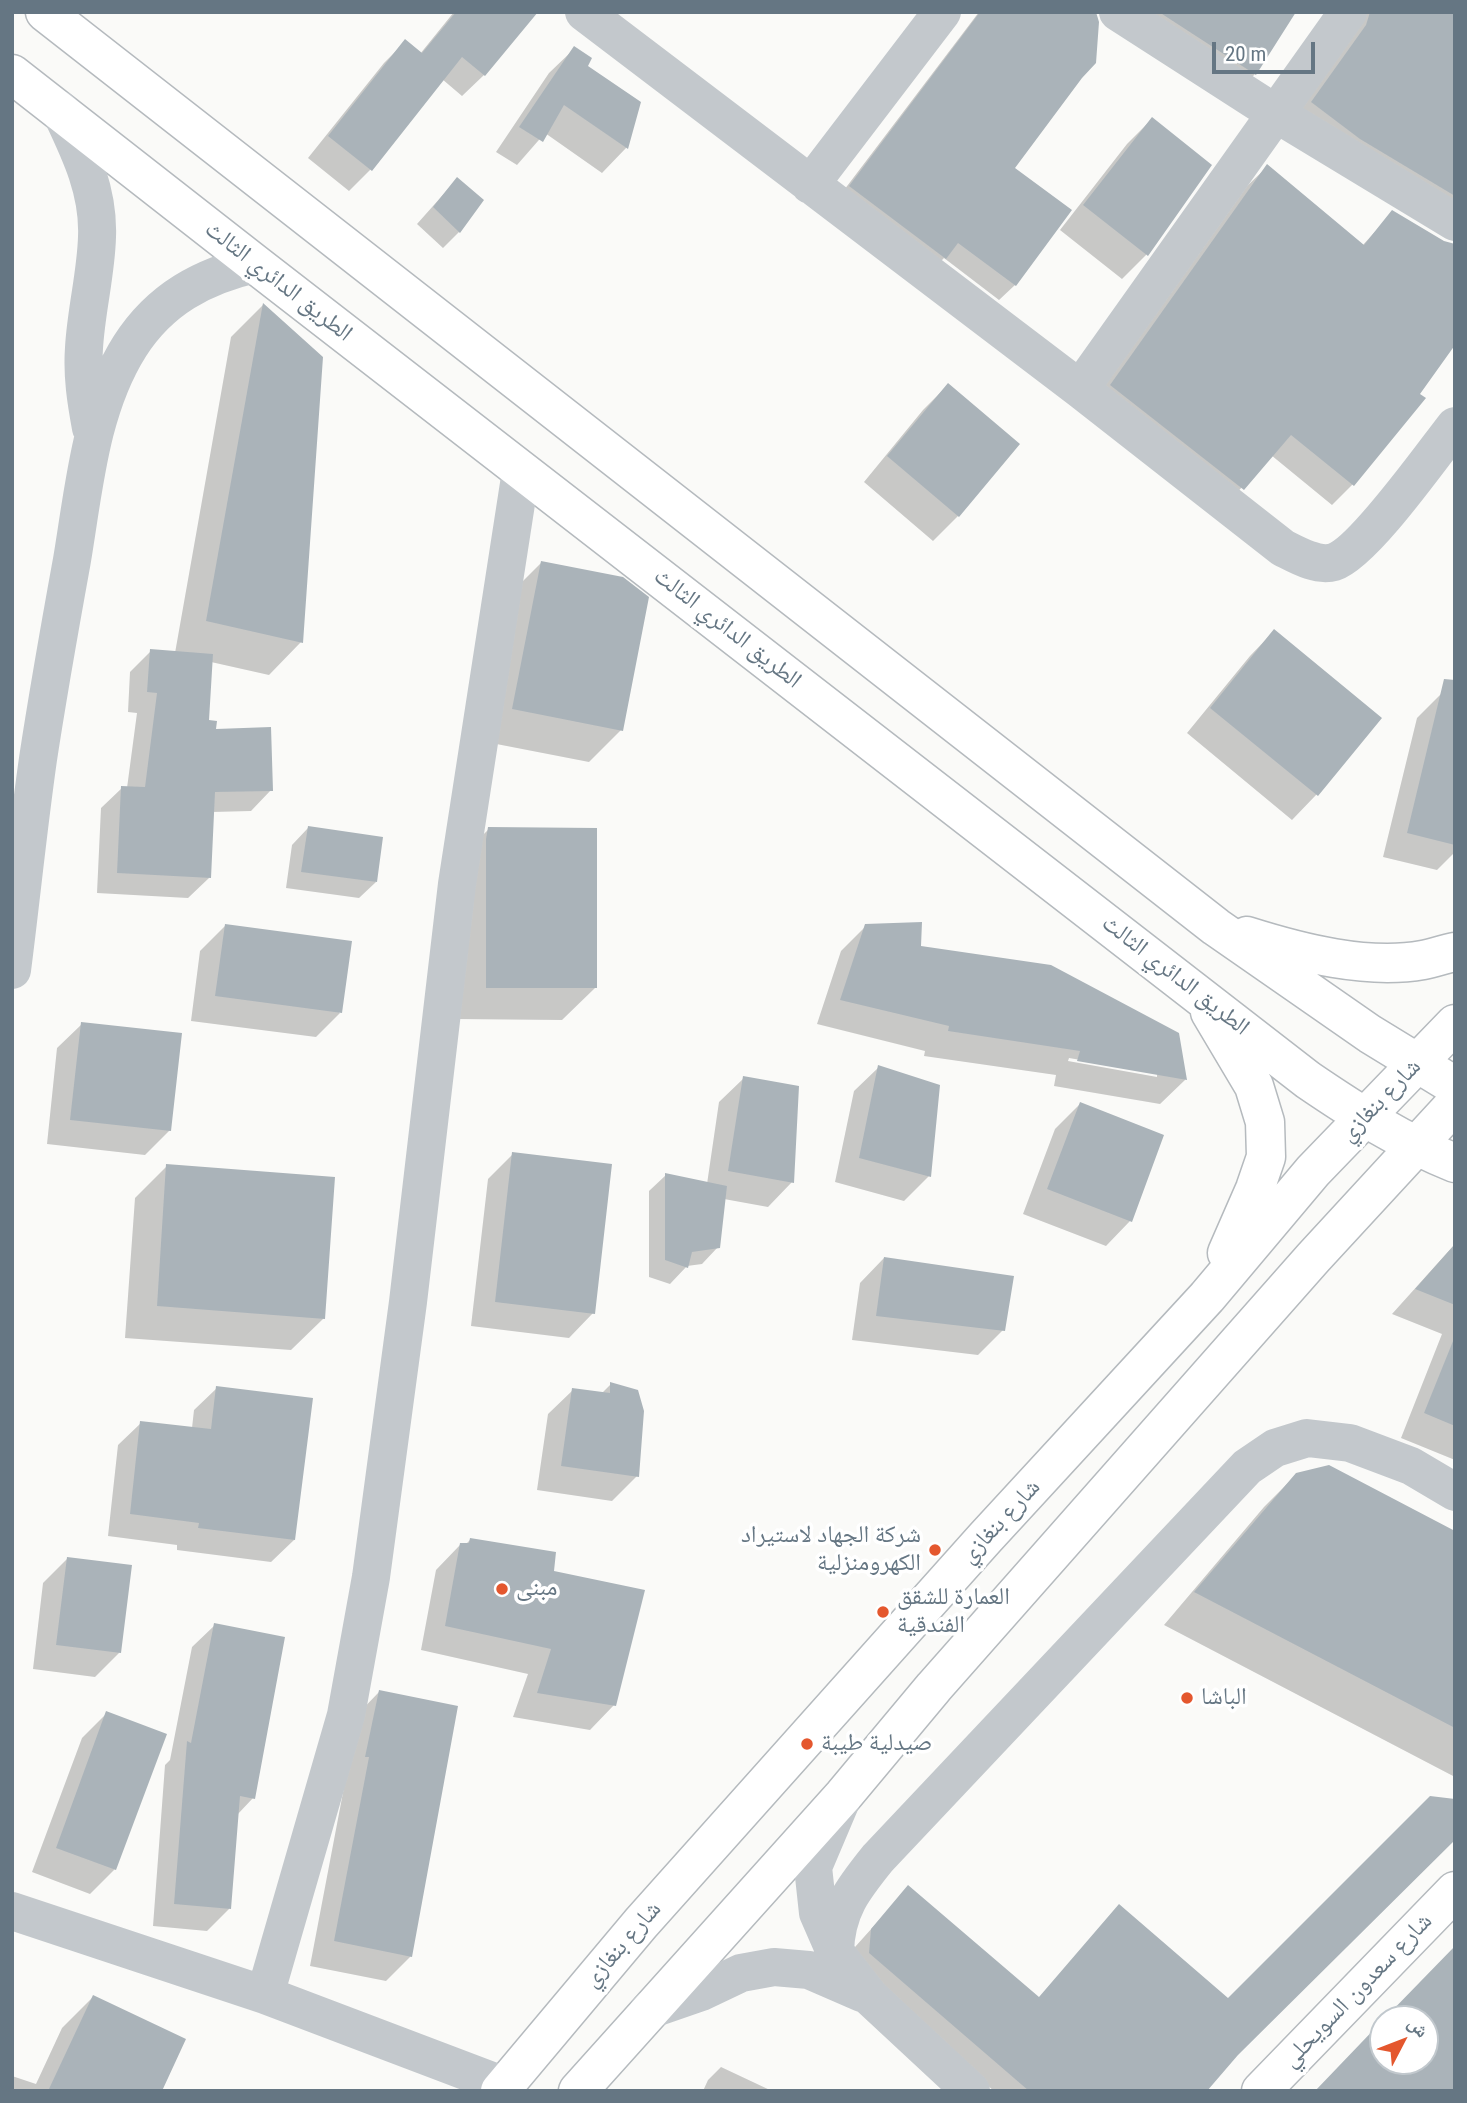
<!DOCTYPE html>
<meta charset="utf-8">
<style>
body{margin:0}
#map{position:relative;width:1467px;height:2103px;overflow:hidden;background:#fafaf8;font-family:"Roboto Condensed","Noto Naskh Arabic",sans-serif}
canvas{display:block}
.frame{position:absolute;inset:0;border:14px solid #657683;pointer-events:none}
.north{position:absolute;left:1369px;top:2005px;width:70px;height:70px;box-sizing:border-box;background:#fff;border:2px solid #c1c8cd;border-radius:50%;rotate:48deg;font-size:19px;font-weight:700;line-height:28px;text-align:center;color:#657683}
.north::after{content:'';display:block;margin:auto;width:24px;height:32px;background:#e4572e;clip-path:polygon(50% 0,100% 100%,50% 72%,0 100%)}
.scale{position:absolute;left:1212px;top:42px;width:103px;height:32px;box-sizing:border-box;border:4px solid #657683;border-top:0;padding-left:9px;font-size:21px;line-height:24px;white-space:nowrap;color:#657683;-webkit-text-stroke:5px #fff;paint-order:stroke}
</style>
<div id="map">
<canvas width="1467" height="2103"></canvas>
<div class="frame"></div>
<div class="north">ش</div>
<div class="scale">20 m</div>
</div>
<script>
const ctx = document.querySelector('canvas').getContext('2d');
ctx.lineJoin = 'round';
function paint(path, color) { ctx.fillStyle = color; ctx.fill(path, 'evenodd'); }
function stroke(path, color, width, dash) { ctx.strokeStyle = color; ctx.lineWidth = width; ctx.lineCap = dash ? 'butt' : 'round'; ctx.setLineDash(dash || []); ctx.stroke(path); }
function write(font, color, halo, rows, align = 'center') {
  ctx.font = font + ' "Roboto Condensed","Noto Naskh Arabic",sans-serif'; ctx.lineWidth = 7; ctx.setLineDash([]); ctx.textBaseline = 'middle'; ctx.strokeStyle = halo; ctx.fillStyle = color; for (const [text, x, y, turn = 0] of rows) {
    ctx.save(); ctx.translate(x, y); ctx.rotate((+turn || 0) * Math.PI / 180); ctx.textAlign = isNaN(turn) ? turn : align; if (halo) ctx.strokeText(text, 0, 0); ctx.fillText(text, 0, 0); ctx.restore();
  }
}
paint(new Path2D(`
 M 454,12 L 516,12 L 484,75 L 462,96 L 442,79 L 370,170 L 349,191 L 308,158 L 384,63 L 405,42 L 420,54 Z
 M 979,12 L 1049,12 L 1080,77 L 1012,169 L 1015,285 L 999,300 L 944,258 L 929,273 L 835,202 Z
 M 1120,12 L 1294,12 L 1255,74 L 1240,89 Z
 M 1357,12 L 1455,12 L 1455,232 L 1292,123 Z
 M 574,49 L 585,66 L 639,103 L 626,148 L 602,173 L 545,133 L 517,165 L 496,152 L 549,73 Z
 M 1152,119 L 1146,255 L 1122,279 L 1060,230 L 1127,144 Z
 M 1267,167 L 1362,246 L 1393,212 L 1444,243 L 1418,394 L 1423,398 L 1352,485 L 1332,505 L 1271,455 L 1223,508 L 1091,405 L 1247,186 Z
 M 457,179 L 481,200 L 459,232 L 443,248 L 417,224 Z
 M 263,305 L 301,642 L 269,675 L 211,662 L 207,722 L 271,790 L 251,811 L 212,812 L 209,878 L 188,898 L 97,893 L 101,808 L 122,788 L 127,788 L 137,713 L 128,712 L 130,672 L 151,651 L 175,653 L 231,337 Z
 M 948,385 L 958,516 L 933,541 L 864,482 L 923,410 Z
 M 542,562 L 621,730 L 589,762 L 481,741 L 509,595 Z
 M 1274,631 L 1380,718 L 1316,795 L 1292,820 L 1187,733 L 1250,656 Z
 M 1442,693 L 1455,696 L 1455,852 L 1437,870 L 1383,857 L 1417,718 Z
 M 308,828 L 376,882 L 359,898 L 286,888 L 292,845 Z
 M 489,829 L 595,988 L 562,1020 L 454,1019 L 456,861 Z
 M 225,926 L 340,1013 L 316,1037 L 191,1021 L 200,951 Z
 M 866,926 L 919,948 L 1177,1034 L 1185,1080 L 1160,1104 L 1054,1086 L 1056,1075 L 924,1056 L 925,1051 L 817,1024 L 841,951 ZM 1069,1058 L 1157,1073 L 1157,1077 L 1068,1061 Z
 M 82,1024 L 170,1130 L 145,1155 L 47,1144 L 57,1048 Z
 M 879,1067 L 929,1176 L 904,1201 L 835,1182 L 854,1091 Z
 M 744,1078 L 792,1182 L 768,1207 L 724,1199 L 718,1247 L 702,1264 L 687,1266 L 670,1284 L 649,1277 L 649,1191 L 666,1175 L 707,1184 L 719,1102 Z
 M 1080,1104 L 1130,1221 L 1106,1246 L 1023,1214 L 1055,1129 Z
 M 513,1154 L 593,1313 L 569,1338 L 471,1326 L 488,1179 Z
 M 167,1166 L 324,1318 L 291,1350 L 125,1338 L 135,1198 Z
 M 1455,1244 L 1455,1460 L 1401,1438 L 1442,1334 L 1392,1314 Z
 M 884,1258 L 1003,1330 L 978,1355 L 852,1340 L 860,1283 Z
 M 611,1384 L 637,1476 L 612,1501 L 537,1490 L 548,1414 L 573,1390 L 601,1394 Z
 M 217,1388 L 294,1540 L 271,1562 L 177,1550 L 177,1545 L 108,1536 L 118,1445 L 141,1423 L 192,1428 L 194,1410 Z
 M 1297,1474 L 1455,1533 L 1455,1777 L 1164,1625 L 1264,1507 Z
 M 470,1540 L 552,1573 L 614,1705 L 590,1730 L 513,1717 L 528,1674 L 421,1650 L 436,1570 L 460,1545 L 465,1545 Z
 M 67,1559 L 120,1652 L 95,1677 L 33,1669 L 43,1583 Z
 M 215,1625 L 253,1798 L 237,1815 L 229,1909 L 207,1931 L 153,1926 L 165,1765 L 170,1760 L 192,1647 Z
 M 379,1692 L 411,1956 L 386,1981 L 310,1966 L 345,1782 L 355,1717 Z
 M 107,1713 L 115,1869 L 90,1894 L 32,1872 L 82,1738 Z
 M 908,1888 L 1038,1999 L 1236,2055 L 1204,2091 L 994,2091 L 853,1970 L 855,1947 Z
 M 93,1997 L 160,2091 L 12,2091 L 12,2076 L 36,2084 L 62,2028 Z
 M 721,2067 L 772,2091 L 703,2091 L 708,2080 Z`), '#0003');
paint(new Path2D(`
 M 456,12 L 538,12 L 485,76 L 462,57 L 372,171 L 328,136 L 405,39 L 422,53 Z
 M 980,12 L 1096,12 L 1099,22 L 1096,63 L 1082,78 L 1015,168 L 1072,210 L 1016,286 L 958,243 L 946,259 L 849,186 Z
 M 1159,12 L 1296,12 L 1256,75 Z
 M 1370,12 L 1455,12 L 1455,196 L 1360,139 L 1311,102 L 1366,25 Z
 M 574,46 L 592,58 L 588,66 L 641,102 L 628,149 L 564,105 L 543,142 L 519,127 Z
 M 1152,117 L 1212,165 L 1148,256 L 1083,205 Z
 M 1267,164 L 1364,245 L 1392,210 L 1444,241 L 1455,244 L 1455,345 L 1420,394 L 1426,398 L 1354,486 L 1291,435 L 1244,490 L 1110,385 Z
 M 457,177 L 484,200 L 460,233 L 433,207 Z
 M 263,303 L 323,357 L 303,643 L 206,621 Z
 M 948,383 L 1020,444 L 959,517 L 887,456 Z
 M 541,561 L 623,577 L 649,597 L 623,731 L 512,709 Z
 M 1274,629 L 1382,718 L 1318,796 L 1210,708 Z
 M 150,649 L 213,654 L 209,720 L 217,721 L 216,729 L 271,727 L 273,791 L 215,792 L 211,878 L 117,873 L 121,786 L 145,787 L 157,693 L 147,692 Z
 M 1444,679 L 1455,680 L 1455,845 L 1407,833 Z
 M 308,826 L 383,837 L 377,882 L 301,872 Z
 M 488,827 L 597,828 L 597,988 L 486,988 L 486,839 Z
 M 922,922 L 921,946 L 1051,965 L 1179,1033 L 1187,1080 L 1077,1061 L 1080,1051 L 948,1031 L 949,1026 L 840,1000 L 865,924 Z
 M 225,924 L 352,941 L 342,1013 L 215,996 Z
 M 81,1022 L 182,1033 L 171,1131 L 70,1120 Z
 M 878,1065 L 940,1085 L 931,1177 L 859,1158 Z
 M 743,1076 L 799,1086 L 794,1183 L 728,1171 Z
 M 1080,1102 L 1164,1135 L 1132,1222 L 1047,1189 Z
 M 512,1152 L 612,1164 L 595,1314 L 495,1302 Z
 M 166,1164 L 335,1177 L 325,1319 L 157,1306 Z
 M 665,1173 L 727,1186 L 720,1248 L 692,1252 L 688,1268 L 665,1260 Z
 M 1455,1244 L 1455,1305 L 1415,1289 Z
 M 884,1257 L 1014,1276 L 1005,1331 L 876,1316 Z
 M 1453,1341 L 1455,1341 L 1455,1426 L 1424,1413 Z
 M 610,1382 L 638,1390 L 644,1411 L 639,1477 L 561,1466 L 572,1388 L 610,1393 Z
 M 216,1386 L 313,1398 L 295,1540 L 198,1528 L 199,1523 L 130,1514 L 140,1421 L 211,1429 Z
 M 1329,1465 L 1455,1531 L 1455,1728 L 1194,1592 L 1296,1473 Z
 M 470,1538 L 556,1552 L 554,1571 L 645,1590 L 616,1706 L 537,1693 L 551,1649 L 445,1626 L 460,1543 L 469,1543 Z
 M 67,1557 L 132,1565 L 121,1653 L 56,1645 Z
 M 214,1623 L 285,1637 L 255,1799 L 240,1796 L 231,1909 L 174,1904 L 187,1741 L 191,1743 Z
 M 379,1690 L 458,1706 L 412,1957 L 334,1941 L 369,1757 L 365,1757 Z
 M 106,1711 L 167,1734 L 116,1870 L 56,1848 Z
 M 1430,1796 L 1455,1799 L 1455,1840 L 1238,2055 L 1207,2091 L 1029,2091 L 869,1953 L 871,1929 L 908,1885 L 1039,1997 L 1119,1904 L 1228,1998 Z
 M 1455,1946 L 1455,2091 L 1315,2091 L 1383,2020 L 1383,2061 L 1425,2061 L 1425,2019 L 1384,2019 Z
 M 93,1995 L 186,2039 L 162,2091 L 48,2091 Z`), '#aab3b9');
const major = new Path2D(`
 M 45,12 L 1216,927 L 1370,1034 L 1455,1086
 M 12,74 L 255,264 L 1308,1080 C 1355,1112 1402,1142 1455,1163
 M 1247,936 C 1301,953 1367,970 1423,960 C 1434,958 1444,954 1455,952
 M 1210,1012 L 1254,1086 L 1265,1122 L 1266,1157 L 1255,1189 L 1227,1253
 M 500,2091 L 641,1923 L 985,1538 L 1207,1297 L 1313,1171 L 1455,1024
 M 578,2091 L 843,1796 L 934,1687 L 1313,1258 L 1455,1104
 M 1261,2091 L 1455,1891`);
stroke(major, '#b5babe', 41);
stroke(new Path2D(`
 M 584,12 L 1080,389 L 1283,548 C 1297,555 1317,567 1334,562 C 1364,552 1432,455 1455,426
 M 1118,12 L 1275,113 L 1455,222
 M 60,110 C 79,150 99,190 97,237 C 96,274 86,311 84,348 C 82,376 86,401 91,428
 M 810,185 L 942,12
 M 1080,389 L 1348,12
 M 12,970 C 21,900 28,829 38,759 C 48,693 60,626 72,560 C 84,489 90,409 130,346 C 160,299 203,276 255,264
 M 841,1801 L 813,1867 L 818,1913 L 835,1952 L 870,1997 L 971,2091
 M 12,1911 L 265,1995 L 505,2086
 M 835,1952 C 836,1910 853,1889 878,1858 L 1247,1467 L 1275,1448 L 1307,1438 L 1350,1443 L 1411,1466 L 1455,1492
 M 265,1995 L 346,1715 L 371,1577 L 408,1302 L 457,884 L 521,471
 M 649,2010 L 701,1992 L 741,1973 L 774,1967 L 809,1970 L 862,1993`), '#c3c8cc', 38);
stroke(major, '#fff', 38);
for (const [x, y, r, color] of [
 [935,1550,7,"#e4572e"],
 [502,1589,7,"#e4572e"],
 [883,1612,7,"#e4572e"],
 [1187,1698,7,"#e4572e"],
 [807,1744,7,"#e4572e"]
]) { const dot = new Path2D(); dot.arc(x, y, r, 0, 2 * Math.PI); ctx.fillStyle = color; ctx.fill(dot); stroke(dot, '#fff', 2.5); }
write('24px', '#657683', '#fff', [
 ["الطريق الدائري الثالث",278,282,38],
 ["الطريق الدائري الثالث",727,629,38],
 ["الطريق الدائري الثالث",1175,976,38],
 ["شارع بنغازي",1381,1101,-46],
 ["شارع بنغازي",1001,1522,-47],
 ["شارع بنغازي",623,1945,-49],
 ["شارع سعدون السويحلي",1358,1991,-46]
]);
write('24px', '#657683', '#fff', [
 ["شركة الجهاد لاستيراد",921,1536,"right"],
 ["الكهرومنزلية",921,1564,"right"],
 ["مبنى",516,1589],
 ["العمارة للشقق",897,1598],
 ["الفندقية",897,1626],
 ["الباشا",1201,1698],
 ["صيدلية طيبة",821,1744]
], 'left');
</script>
